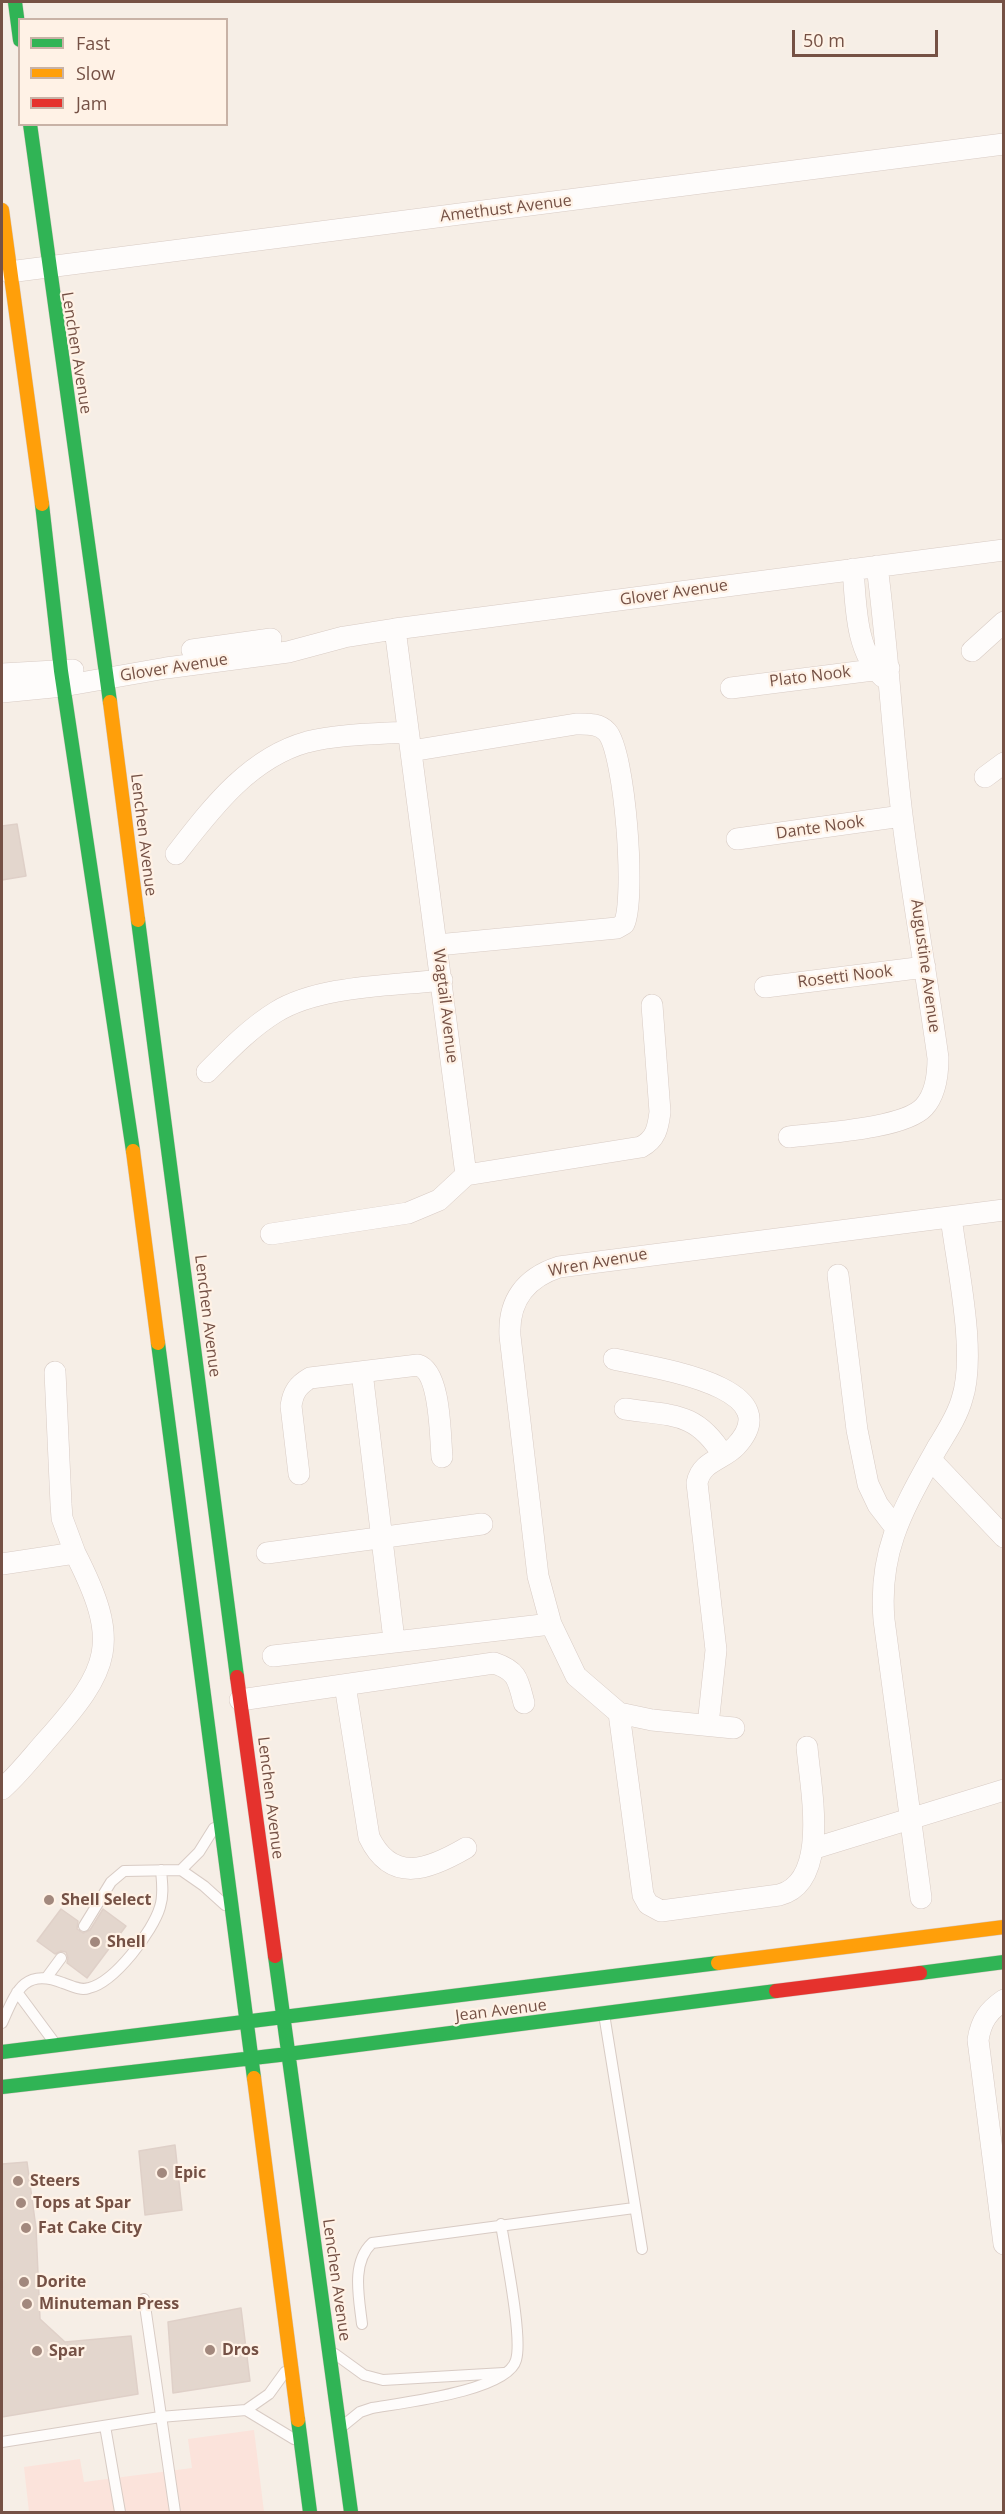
<!DOCTYPE html>
<style>
body{margin:0}
#map{position:relative;width:1005px;height:2514px;overflow:hidden;background:#f6eee6;font-family:"Open Sans",sans-serif}
canvas{display:block}
.frame{position:absolute;inset:0;border:3px solid #755145;pointer-events:none}
.legend{position:absolute;left:18px;top:18px;width:210px;height:108px;box-sizing:border-box;background:#fff2e6;border:2px solid #c8b2a6;margin:0;padding:8px 10px;list-style:none;font-size:18px;color:#755145}
.legend li{display:flex;align-items:center;gap:12px;height:30px}
.legend b{width:30px;border:2px solid #c8b2a6}
.scale{position:absolute;left:792px;top:30px;width:146px;height:27px;box-sizing:border-box;border:3px solid #755145;border-top:0;padding-left:8px;font-size:18px;line-height:21px;white-space:nowrap;color:#755145;-webkit-text-stroke:4px #fff2e6;paint-order:stroke}
</style>
<div id="map">
<canvas width="1005" height="2514"></canvas>
<div class="frame"></div>
<ul class="legend">
<li><b style="height:8px;background:#30b455"></b>Fast</li>
<li><b style="height:8px;background:#ff9f0a"></b>Slow</li>
<li><b style="height:8px;background:#e5322d"></b>Jam</li>
</ul>
<div class="scale">50 m</div>
</div>
<script>
const ctx = document.querySelector('canvas').getContext('2d');
ctx.lineJoin = 'round';
function paint(path, color) { ctx.fillStyle = color; ctx.fill(path, 'evenodd'); }
function stroke(path, color, width, dash) { ctx.strokeStyle = color; ctx.lineWidth = width; ctx.lineCap = dash ? 'butt' : 'round'; ctx.setLineDash(dash || []); ctx.stroke(path); }
function write(font, color, halo, rows, align = 'center') {
  ctx.font = font + ' "Open Sans",sans-serif'; ctx.lineWidth = 4.5; ctx.setLineDash([]); ctx.textBaseline = 'middle'; ctx.strokeStyle = halo; ctx.fillStyle = color; for (const [text, x, y, turn = 0] of rows) {
    ctx.save(); ctx.translate(x, y); ctx.rotate((+turn || 0) * Math.PI / 180); ctx.textAlign = isNaN(turn) ? turn : align; if (halo) ctx.strokeText(text, 0, 0); ctx.fillText(text, 0, 0); ctx.restore();
  }
}
paint(new Path2D(`
 M 254,2430 L 264,2512 L 29,2512 L 24,2467 L 80,2459 L 84,2482 L 192,2468 L 188,2439 Z`), '#fbe3db');
const building = new Path2D(`
 M 17,824 L 26,876 L 2,880 L 2,826 Z
 M 61,1909 L 78,1921 L 77,1929 L 83,1933 L 90,1930 L 103,1909 L 126,1926 L 87,1978 L 67,1963 L 68,1958 L 66,1952 L 61,1951 L 55,1954 L 37,1941 Z
 M 175,2145 L 182,2210 L 145,2215 L 139,2151 Z
 M 27,2162 L 36,2228 L 40,2319 L 65,2342 L 131,2336 L 138,2394 L 2,2417 L 2,2164 Z
 M 241,2308 L 250,2381 L 173,2393 L 168,2322 Z`);
paint(building, '#e3d6cd');
stroke(building, '#dfd0c8', 1.5);
const lane = new Path2D(`
 M 181,1870 L 199,1852 L 214,1828
 M 84,1926 L 111,1882 L 124,1871 L 181,1870 L 204,1886 L 225,1905
 M 47,1977 L 61,1958
 M 17,1992 L 54,2042
 M 604,2014 L 642,2249
 M 2,2023 C 16,1992 24,1967 63,1983 C 72,1986 80,1991 89,1988 C 115,1982 153,1931 160,1907 C 164,1895 162,1882 161,1870
 M 144,2299 L 175,2512
 M 362,2324 C 359,2297 351,2263 372,2243 L 634,2208
 M 335,2354 L 364,2375 L 383,2380 L 504,2373
 M 246,2410 L 294,2439
 M 344,2425 L 360,2412 L 372,2408 C 400,2403 508,2391 516,2360 C 523,2338 505,2251 501,2224
 M 105,2426 L 120,2512
 M 2,2442 L 160,2417 L 246,2410 L 269,2394 L 285,2372`);
const street = new Path2D(`
 M 9,272 L 1004,144
 M 853,569 C 856,604 855,651 883,677
 M 395,629 L 466,1175
 M 192,650 L 271,639
 M 972,651 L 1004,622
 M 2,674 L 73,670
 M 731,688 L 889,668
 M 2,692 L 63,686 L 166,668 L 288,652 L 344,637 L 395,629 L 1004,550
 M 411,751 L 576,724 C 587,724 599,723 607,732 C 625,752 636,899 624,924 L 617,928 L 437,945
 M 985,777 L 1004,763
 M 737,839 L 902,816
 M 176,854 C 211,809 249,758 307,742 C 339,734 374,734 408,732
 M 765,987 L 925,967
 M 207,1072 C 229,1050 250,1028 276,1012 C 320,985 392,986 442,980
 M 789,1137 C 820,1133 904,1129 924,1107 C 936,1094 938,1075 938,1058 C 927,977 912,896 902,815 C 892,732 888,649 877,566
 M 466,1175 L 641,1147 C 656,1139 658,1128 660,1112 L 652,1005
 M 271,1234 L 408,1213 L 439,1200 L 466,1175
 M 838,1275 L 857,1430 L 868,1484 L 878,1505 L 895,1527
 M 614,1359 C 647,1367 793,1385 736,1446 C 723,1460 701,1461 697,1483 L 716,1650 L 708,1725
 M 362,1372 L 394,1640
 M 625,1409 C 672,1416 696,1411 723,1455
 M 931,1460 L 1004,1537
 M 299,1474 L 291,1406 C 293,1392 298,1385 310,1378 L 418,1365 C 441,1372 440,1437 442,1457
 M 267,1553 L 482,1524
 M 2,1564 L 75,1553 L 62,1518 L 61,1504 L 55,1372
 M 273,1656 L 551,1624
 M 345,1685 L 369,1837 C 392,1885 430,1869 466,1848
 M 240,1700 L 494,1663 C 518,1671 518,1680 524,1703
 M 619,1713 L 643,1895 L 648,1904 L 661,1911 L 779,1895 C 831,1882 810,1786 807,1747
 M 734,1728 L 652,1720 L 619,1713 L 576,1676 L 551,1624 L 538,1576 L 510,1336 C 508,1301 525,1278 559,1267 L 1004,1210
 M 2,1789 C 18,1775 31,1758 46,1741 C 111,1668 121,1643 75,1553
 M 812,1849 L 1004,1790
 M 921,1898 L 884,1620 C 878,1549 904,1508 937,1448 C 946,1433 957,1417 962,1399 C 977,1354 957,1266 951,1217
 M 1004,2000 C 988,2011 981,2021 978,2040 L 1004,2244`);
const fast = new Path2D(`
 M 15,2 L 20,40
 M 30,124 L 110,702
 M 42,504 L 61,671 L 133,1151
 M 138,920 L 237,1677
 M 158,1343 L 254,2078
 M 275,1956 L 351,2512
 M 920,1973 L 1004,1962
 M 2,2052 L 718,1963
 M 2,2087 L 288,2054 L 776,1991
 M 298,2420 L 310,2512`);
const slow = new Path2D(`
 M 2,210 L 42,504
 M 110,702 L 138,920
 M 133,1151 L 158,1343
 M 718,1963 L 1004,1927
 M 254,2078 L 298,2420`);
const jam = new Path2D(`
 M 237,1677 L 275,1956
 M 776,1991 L 920,1973`);
stroke(lane, '#d8cbc4', 12);
stroke(street, '#d8cbc4', 22);
stroke(fast, '#d7c9c2', 15);
stroke(slow, '#d7c9c2', 15);
stroke(jam, '#d7c9c2', 15);
stroke(lane, '#fefcfb', 10);
stroke(street, '#fefcfb', 21);
stroke(fast, '#30b455', 14);
stroke(slow, '#ff9f0a', 14);
stroke(jam, '#e5322d', 14);
for (const [x, y, r, color] of [
 [49,1900,6,"#a2887d"],
 [95,1942,6,"#a2887d"],
 [162,2173,6,"#a2887d"],
 [18,2181,6,"#a2887d"],
 [21,2203,6,"#a2887d"],
 [26,2228,6,"#a2887d"],
 [24,2282,6,"#a2887d"],
 [27,2304,6,"#a2887d"],
 [210,2350,6,"#a2887d"],
 [37,2351,6,"#a2887d"]
]) { const dot = new Path2D(); dot.arc(x, y, r, 0, 2 * Math.PI); ctx.fillStyle = color; ctx.fill(dot); stroke(dot, '#fff2e6', 2); }
write('16px', '#755145', '#fff2e6', [
 ["Amethust Avenue",506,209,-7],
 ["Lenchen Avenue",76,353,81],
 ["Glover Avenue",674,593,-8],
 ["Glover Avenue",174,668,-9],
 ["Plato Nook",810,677,-7],
 ["Dante Nook",820,828,-8],
 ["Lenchen Avenue",143,835,83],
 ["Augustine Avenue",925,966,82],
 ["Rosetti Nook",845,977,-7],
 ["Wagtail Avenue",445,1006,83],
 ["Wren Avenue",598,1263,-10],
 ["Lenchen Avenue",207,1316,83],
 ["Lenchen Avenue",270,1798,83],
 ["Jean Avenue",501,2011,-7],
 ["Lenchen Avenue",336,2280,82]
]);
write('bold 16px', '#755145', '#fff2e6', [
 ["Shell Select",61,1900],
 ["Shell",107,1942],
 ["Epic",174,2173],
 ["Steers",30,2181],
 ["Tops at Spar",33,2203],
 ["Fat Cake City",38,2228],
 ["Dorite",36,2282],
 ["Minuteman Press",39,2304],
 ["Dros",222,2350],
 ["Spar",49,2351]
], 'left');
</script>
